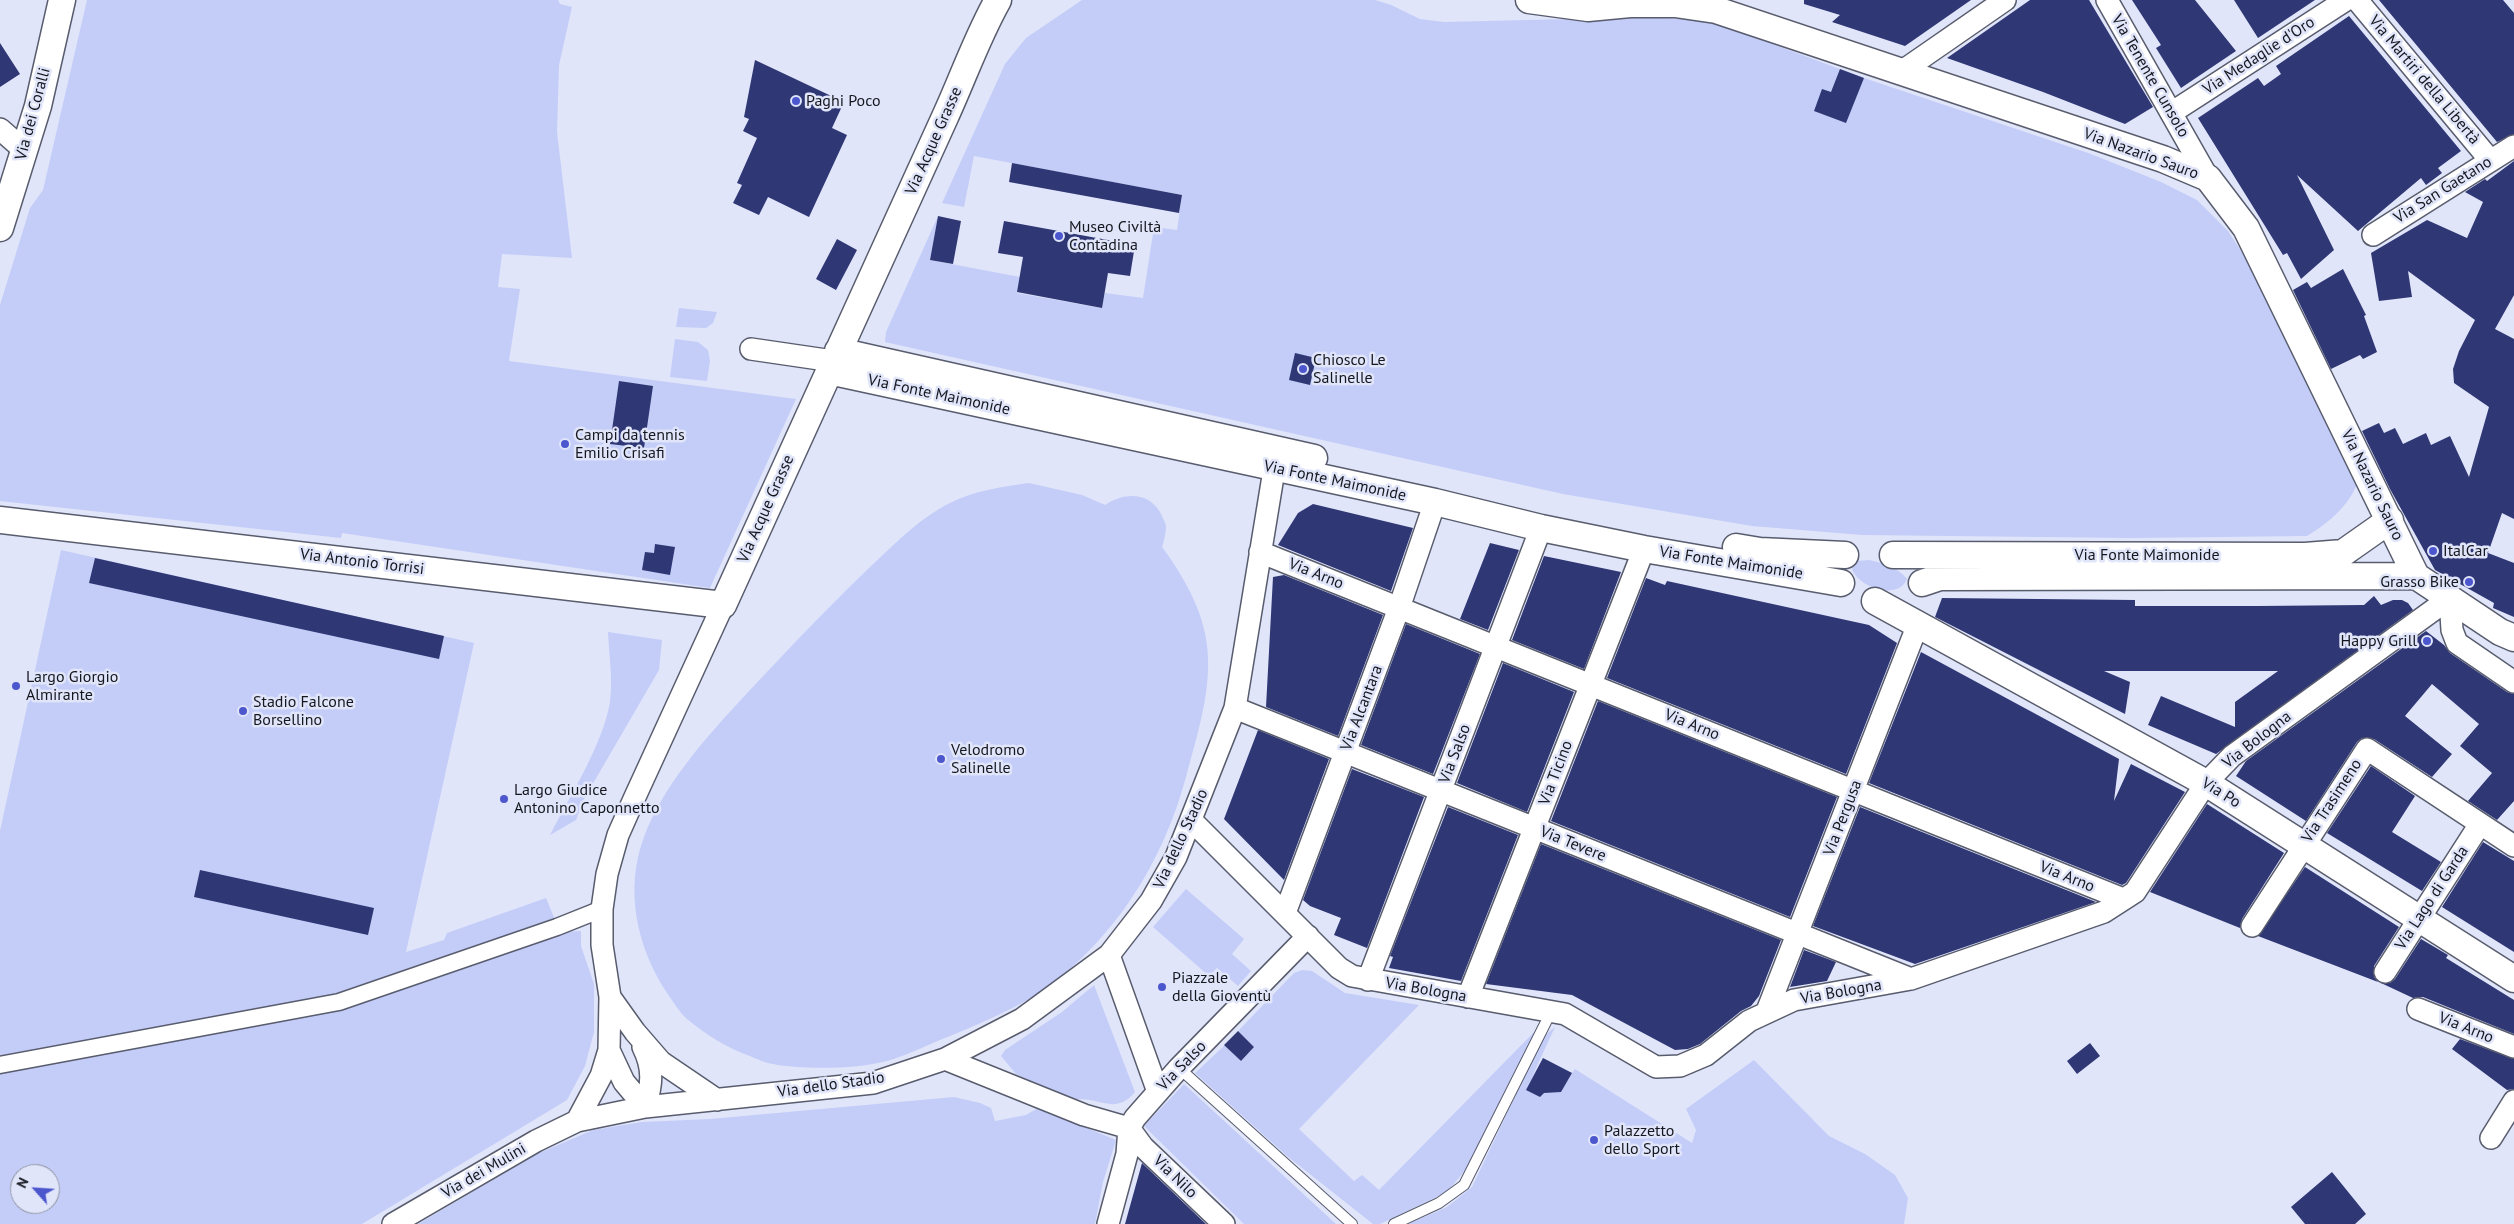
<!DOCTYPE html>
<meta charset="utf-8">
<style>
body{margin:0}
#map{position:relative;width:2514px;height:1224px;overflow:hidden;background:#e0e5fa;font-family:"PT Sans",sans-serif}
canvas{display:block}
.north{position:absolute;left:10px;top:1164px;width:50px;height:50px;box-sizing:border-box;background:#e0e5fa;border:1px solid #8f93a2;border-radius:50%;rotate:296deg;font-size:14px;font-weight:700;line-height:20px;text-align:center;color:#15171e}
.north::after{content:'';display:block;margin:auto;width:18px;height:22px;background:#4d57cd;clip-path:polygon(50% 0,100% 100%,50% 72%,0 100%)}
</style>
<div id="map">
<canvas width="2514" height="1224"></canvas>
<div class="north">N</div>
</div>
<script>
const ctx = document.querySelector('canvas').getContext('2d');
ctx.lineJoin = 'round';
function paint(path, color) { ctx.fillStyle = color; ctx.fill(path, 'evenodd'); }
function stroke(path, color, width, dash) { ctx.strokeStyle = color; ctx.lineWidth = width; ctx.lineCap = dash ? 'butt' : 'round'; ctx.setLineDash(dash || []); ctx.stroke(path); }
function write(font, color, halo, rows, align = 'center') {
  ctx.font = font + ' "PT Sans",sans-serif'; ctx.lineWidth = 5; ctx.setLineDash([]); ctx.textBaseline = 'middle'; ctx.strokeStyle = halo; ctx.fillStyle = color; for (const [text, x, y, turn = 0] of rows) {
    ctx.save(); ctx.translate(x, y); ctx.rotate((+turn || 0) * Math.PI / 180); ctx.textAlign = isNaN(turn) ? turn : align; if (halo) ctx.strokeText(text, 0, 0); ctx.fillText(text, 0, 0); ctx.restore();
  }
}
paint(new Path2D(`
 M 87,0 L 558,0 L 560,4 L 572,7 L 559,65 L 557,132 L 572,258 L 502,254 L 498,287 L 520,289 L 509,361 L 796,399 L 710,588 L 342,533 L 341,538 L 0,501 L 0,305 L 30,208 L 43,190 Z
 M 1082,0 L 1375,0 L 1391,5 L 1420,19 L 1444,22 L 1653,17 L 1696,20 L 1724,26 L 1864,78 L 2091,154 L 2161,182 L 2197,200 L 2228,231 L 2245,257 L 2359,479 C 2350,505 2330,522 2307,536 L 2130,538 L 1862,535 L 1752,526 L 1563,494 L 885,342 L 886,332 L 938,216 L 930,260 L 1020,277 L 1017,293 L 1101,308 L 1105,293 L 1143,298 L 1154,227 L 1177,230 L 1182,195 L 974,156 L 964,207 L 942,203 L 1005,64 L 1026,38 Z
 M 679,308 L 717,312 L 713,323 L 706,328 L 676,327 Z
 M 675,339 L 698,342 L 708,350 L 710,361 L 707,381 L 670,377 Z
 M 1029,483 L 1082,495 L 1105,505 C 1124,492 1151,491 1162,516 C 1163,519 1166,523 1166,527 C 1166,533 1164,541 1162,547 C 1226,634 1213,680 1186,777 C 1163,862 1115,939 1043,990 C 1018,1008 970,1028 940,1040 C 923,1047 905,1056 887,1061 C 857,1069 804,1070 773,1064 C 765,1063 757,1059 750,1056 C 727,1048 705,1034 687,1019 C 679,1012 673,1001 667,993 C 637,948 624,890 644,837 C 662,788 702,742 737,704 C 780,658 822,613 868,569 C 894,545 918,519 950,503 C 976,490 1001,487 1029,483 Z
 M 61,550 L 474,643 L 406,952 L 444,940 L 447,933 L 546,898 L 556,922 L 339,995 L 0,1059 L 0,831 Z
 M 1869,560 C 1882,563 1898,567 1907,579 C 1898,601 1859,588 1852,569 L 1857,561 Z
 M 608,632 L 662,640 L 659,670 L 584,799 L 576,820 L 550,835 C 570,796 603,744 610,702 C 613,679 609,655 608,632 Z
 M 1186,889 L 1244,939 L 1232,954 L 1251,971 L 1238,986 L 1217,968 L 1209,976 L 1153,927 Z
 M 581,931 L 581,946 L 594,984 L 594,1032 L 585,1066 L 567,1100 L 362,1224 L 0,1224 L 0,1071 L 343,1009 L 561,932 ZM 20,1174 L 50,1174 L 50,1204 L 20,1204 Z
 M 1302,970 L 1312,971 L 1345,993 L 1419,1005 L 1299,1129 L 1354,1181 L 1362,1175 L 1379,1190 L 1541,1025 L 1467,1168 L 1447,1192 L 1380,1224 L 1373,1224 L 1287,1156 L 1195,1073 L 1225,1045 L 1241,1061 L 1254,1047 L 1238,1031 L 1294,973 Z
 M 1094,985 L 1135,1092 C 1113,1118 1098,1093 1069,1101 L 1016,1074 L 1001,1056 L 1005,1050 L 1062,1012 Z
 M 1555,1027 L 1531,1079 L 1543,1058 L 1572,1073 L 1575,1069 L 1692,1143 L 1696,1130 L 1686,1109 L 1754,1060 L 1829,1136 L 1865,1154 L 1895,1175 L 1908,1198 L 1904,1224 L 1408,1224 L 1447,1207 L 1472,1187 L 1544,1036 Z
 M 1184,1084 L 1336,1224 L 1244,1224 L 1144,1126 Z
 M 954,1097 L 980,1103 L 991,1108 L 995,1121 L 1026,1115 L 1038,1108 L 1116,1140 L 1103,1182 L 1095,1224 L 418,1224 L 537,1154 L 593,1130 L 642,1122 L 710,1119 Z`), '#c3cdf8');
paint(new Path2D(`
 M 1804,0 L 1971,0 L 1905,46 L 1832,22 L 1840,15 L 1804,4 Z
 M 2030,0 L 2089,0 L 2153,107 L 2125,124 L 2043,92 L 1947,58 Z
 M 2132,0 L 2195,0 L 2236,51 L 2181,88 L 2156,48 L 2161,45 Z
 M 2234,0 L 2315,0 L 2258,38 Z
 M 2379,0 L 2503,0 L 2514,13 L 2514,134 L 2497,142 Z
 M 2349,16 L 2461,151 L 2438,168 L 2442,173 L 2426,185 L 2421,178 L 2358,231 L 2297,175 L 2334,250 L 2301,279 L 2287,253 L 2283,255 L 2198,118 L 2258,78 L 2264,86 L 2281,74 L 2276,66 Z
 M 0,43 L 20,74 L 0,87 Z
 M 755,60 L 844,102 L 832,128 L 847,135 L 809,217 L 768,197 L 759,215 L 733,203 L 742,185 L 737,183 L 757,138 L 743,131 L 749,119 L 744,117 Z
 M 1840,69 L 1864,78 L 1846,123 L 1814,111 L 1822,89 L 1831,92 Z
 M 2514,161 L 2514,295 L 2495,329 L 2514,339 L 2514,519 L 2502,513 L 2488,553 L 2514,563 L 2514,617 L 2493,608 L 2494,603 L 2435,570 L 2390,489 L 2362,431 L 2379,423 L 2384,433 L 2395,428 L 2403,444 L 2426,433 L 2431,445 L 2450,436 L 2469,477 L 2489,407 L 2454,383 L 2453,369 L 2459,351 L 2475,320 L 2408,271 L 2412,297 L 2379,301 L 2371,253 L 2427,220 L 2467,238 L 2483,202 L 2465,192 L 2485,179 L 2487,181 Z
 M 1012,163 L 1182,195 L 1179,213 L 1009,182 Z
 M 938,216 L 961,221 L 953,264 L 930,260 Z
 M 1004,221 L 1135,245 L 1130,276 L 1108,273 L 1102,308 L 1017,292 L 1023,257 L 998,253 Z
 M 837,239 L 857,250 L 836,290 L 816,279 Z
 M 2343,269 L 2366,315 L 2364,316 L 2377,352 L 2363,359 L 2360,355 L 2331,369 L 2293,290 L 2307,282 L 2311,288 Z
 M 1295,353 L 1316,358 L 1310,385 L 1289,380 Z
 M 619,381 L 653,386 L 644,448 L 610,444 Z
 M 1313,504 L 1413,528 L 1391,591 L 1278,545 L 1298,513 Z
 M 1490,543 L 1519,550 L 1488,630 L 1460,619 Z
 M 655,544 L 675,547 L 670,575 L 642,570 L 645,552 L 654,553 Z
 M 1544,556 L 1621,572 L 1584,669 L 1512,640 Z
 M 95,558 L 444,636 L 439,659 L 89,583 Z
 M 1284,575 L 1383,615 L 1338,736 L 1266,707 L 1273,577 Z
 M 1646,578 L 1665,585 L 1667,581 L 1869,625 L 1897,643 L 1846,774 L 1607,678 Z
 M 2374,596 L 2381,605 L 2393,600 L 2402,600 L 2408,603 L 2413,610 L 2216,754 L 2148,725 L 2161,696 L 2235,727 L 2235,702 L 2278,671 L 2104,671 L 2130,682 L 2125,714 L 1935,617 L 1942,598 L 2135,600 L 2135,606 L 2258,606 L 2364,605 Z
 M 1406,624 L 1480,654 L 1433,774 L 1361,745 Z
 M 2426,631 L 2444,645 L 2450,653 L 2507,692 L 2514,694 L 2514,801 L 2497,820 L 2468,801 L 2492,773 L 2460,746 L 2479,724 L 2432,684 L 2405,716 L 2452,754 L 2432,777 L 2374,739 L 2362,738 L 2357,742 L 2306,821 L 2236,776 L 2246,761 Z
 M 1921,652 L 2119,759 L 2114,801 L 2131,764 L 2185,792 L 2126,883 L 2122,885 L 1869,783 Z
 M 1503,663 L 1574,692 L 1527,812 L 1457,783 Z
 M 1598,701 L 1837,797 L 1790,917 L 1551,821 Z
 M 1258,730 L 1329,759 L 1284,880 L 1224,819 Z
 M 2371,766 L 2415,796 L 2392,832 L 2441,862 L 2422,891 L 2327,833 Z
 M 1352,769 L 1424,797 L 1367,948 L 1334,935 L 1341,918 L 1310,906 L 1303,900 Z
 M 2207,804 L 2284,853 L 2242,919 L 2240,928 L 2150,892 Z
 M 1448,807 L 1518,835 L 1461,981 L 1389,968 L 1393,957 L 1390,956 Z
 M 1860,807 L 2096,902 L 1915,964 L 1813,926 Z
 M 2483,842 L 2514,861 L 2514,952 L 2442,907 Z
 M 1541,844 L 1781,940 L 1759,996 L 1751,1006 L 1741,1011 L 1700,1044 L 1688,1049 L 1675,1050 L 1572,995 L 1486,984 Z
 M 2305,867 L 2399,927 L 2374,966 L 2374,977 L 2378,982 L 2258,936 Z
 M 200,870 L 374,908 L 368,935 L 194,897 Z
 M 2421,939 L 2448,955 L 2446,958 L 2514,1000 L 2514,1034 L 2423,997 L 2413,998 L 2381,983 L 2390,983 L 2395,979 Z
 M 1804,950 L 1836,962 L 1827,981 L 1790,987 Z
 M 1238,1031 L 1254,1047 L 1241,1061 L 1224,1045 Z
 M 2460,1039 L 2514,1059 L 2514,1089 L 2507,1090 L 2452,1049 Z
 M 2090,1043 L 2100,1056 L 2077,1074 L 2067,1061 Z
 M 1543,1058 L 1572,1073 L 1561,1092 L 1544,1093 L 1540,1097 L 1526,1090 Z
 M 1142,1163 L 1206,1224 L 1125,1224 Z
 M 2332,1172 L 2366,1214 L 2355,1224 L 2305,1224 L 2291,1207 Z`), '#2f3774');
const service = new Path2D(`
 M 1179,1068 L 1352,1224
 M 1394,1224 L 1439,1203 L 1464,1185 L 1551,1012`);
const pedestrian = new Path2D(`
 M 0,1065 L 339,1002 L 557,927 L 602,909`);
const minor = new Path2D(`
 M 2107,0 L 2208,178
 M 2357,0 L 2490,160
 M 1901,72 L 2005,0
 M 2171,113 L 2346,0
 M 0,129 L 24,150
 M 2373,235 L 2514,146
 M 751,349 L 833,361
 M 1260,552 L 2123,899
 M 2450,598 L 2452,630 L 2457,643 L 2514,682
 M 1235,708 L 1911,979
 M 1192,821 L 1339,968 L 1352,976 L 1565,1014 L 1656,1067 L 1680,1066 L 1706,1055 L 1749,1021 L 1794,1000 L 1911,979 L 2104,912 L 2135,892 L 2206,783 L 2232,756 L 2450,598
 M 1285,913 L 1399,608 L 1435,502
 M 2252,926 L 2367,749 L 2514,846
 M 1109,955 L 1158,1092
 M 2385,972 L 2480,824
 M 1368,980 L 1541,528
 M 610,997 L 635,1032 L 661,1062 L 717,1100
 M 1468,997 L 1644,549
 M 2418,1009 L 2514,1047
 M 1767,1011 L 1918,624
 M 643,1047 C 654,1069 652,1085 645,1107
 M 945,1059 L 1084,1115 L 1129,1128 L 1143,1147 L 1224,1224
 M 645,1107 L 624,1082 L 609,1050 L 610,997 L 602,945 L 602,909 L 607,874 L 618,835 L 634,799 L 723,605
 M 577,1121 L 601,1076 L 609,1050
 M 2491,1138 L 2514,1101
 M 393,1224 L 536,1141 L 577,1121 L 645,1107 L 873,1083 L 945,1059 L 1022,1019 L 1109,955 L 1151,901 L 1176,857 L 1235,708 L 1277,452
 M 1108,1224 L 1127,1154 L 1129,1128 L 1135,1118 L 1179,1068 L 1308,936`);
const tertiary = new Path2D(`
 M 1529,0 L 1588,8 L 1630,4 L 1675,4 L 1716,10 L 2163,159 L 2208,178 L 2246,228 L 2416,576 L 2500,632 L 2514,638
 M 0,228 L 38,106 L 62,0
 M 838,351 L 1314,458
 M 829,371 L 1435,502 L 1541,528 L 1644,549 L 1841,583
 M 0,520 L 723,605 L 945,117 C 963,78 977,37 998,0
 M 1736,547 L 1760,551 L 1845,555
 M 1893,555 L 2305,556 L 2343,553 L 2390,520
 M 1922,583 L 1940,577 L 2416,576
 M 1875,601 L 2206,783 L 2514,979`);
stroke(service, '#585c6d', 12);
stroke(pedestrian, '#585c6d', 19);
stroke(minor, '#585c6d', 24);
stroke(tertiary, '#585c6d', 29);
stroke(service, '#fff', 10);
stroke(pedestrian, '#fff', 16);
stroke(minor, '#fff', 21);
stroke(tertiary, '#fff', 26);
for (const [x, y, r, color] of [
 [796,101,5,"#4d57cd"],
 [1059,236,5,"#4d57cd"],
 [1303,369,5,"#4d57cd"],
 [565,444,5,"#4d57cd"],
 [2433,551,5,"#4d57cd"],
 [2469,582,5,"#4d57cd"],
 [2427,641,5,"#4d57cd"],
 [16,686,5,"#4d57cd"],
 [243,711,5,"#4d57cd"],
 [941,759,5,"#4d57cd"],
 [504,799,5,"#4d57cd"],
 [1162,987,5,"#4d57cd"],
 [1594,1140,5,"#4d57cd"]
]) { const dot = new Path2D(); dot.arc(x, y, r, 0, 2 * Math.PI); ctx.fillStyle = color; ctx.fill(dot); stroke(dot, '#e0e5fa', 2); }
write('16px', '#15171e', '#e0e5fa', [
 ["Via Medaglie d'Oro",2259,56,-33],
 ["Via Tenente Cunsolo",2150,76,60],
 ["Via Martiri della Libertà",2424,80,50],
 ["Via dei Coralli",33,114,-75],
 ["Via Acque Grasse",934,141,-66],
 ["Via Nazario Sauro",2141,154,20],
 ["Via San Gaetano",2443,190,-32],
 ["Via Fonte Maimonide",939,395,12],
 ["Via Fonte Maimonide",1335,481,12],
 ["Via Nazario Sauro",2372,485,64],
 ["Via Acque Grasse",766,509,-66],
 ["Via Fonte Maimonide",2147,555],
 ["Via Antonio Torrisi",362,562,7],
 ["Via Fonte Maimonide",1731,563,9],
 ["Via Arno",1316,574,22],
 ["Via Alcantara",1362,708,-69],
 ["Via Arno",1692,725,22],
 ["Via Bologna",2257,740,-38],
 ["Via Salso",1455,754,-69],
 ["Via Ticino",1556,773,-69],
 ["Via Po",2221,793,32],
 ["Via Trasimeno",2332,801,-57],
 ["Via Pergusa",1843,818,-69],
 ["Via dello Stadio",1181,839,-65],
 ["Via Tevere",1573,844,22],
 ["Via Arno",2067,877,22],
 ["Via Lago di Garda",2432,898,-57],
 ["Via Bologna",1426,990,10],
 ["Via Bologna",1841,992,-10],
 ["Via Arno",2466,1028,22],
 ["Via Salso",1182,1066,-46],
 ["Via dello Stadio",831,1085,-8],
 ["Via dei Mulini",484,1171,-30],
 ["Via Nilo",1175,1177,44]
]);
write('16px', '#15171e', '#e0e5fa', [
 ["Paghi Poco",806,101],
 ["Museo Civiltà",1069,227],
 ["Contadina",1069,245],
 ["Chiosco Le",1313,360],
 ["Salinelle",1313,378],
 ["Campi da tennis",575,435],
 ["Emilio Crisafi",575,453],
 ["ItalCar",2443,551],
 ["Grasso Bike",2459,582,"right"],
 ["Happy Grill",2417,641,"right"],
 ["Largo Giorgio",26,677],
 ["Almirante",26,695],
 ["Stadio Falcone",253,702],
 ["Borsellino",253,720],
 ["Velodromo",951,750],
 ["Salinelle",951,768],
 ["Largo Giudice",514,790],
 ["Antonino Caponnetto",514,808],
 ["Piazzale",1172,978],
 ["della Gioventù",1172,996],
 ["Palazzetto",1604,1131],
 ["dello Sport",1604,1149]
], 'left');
</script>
